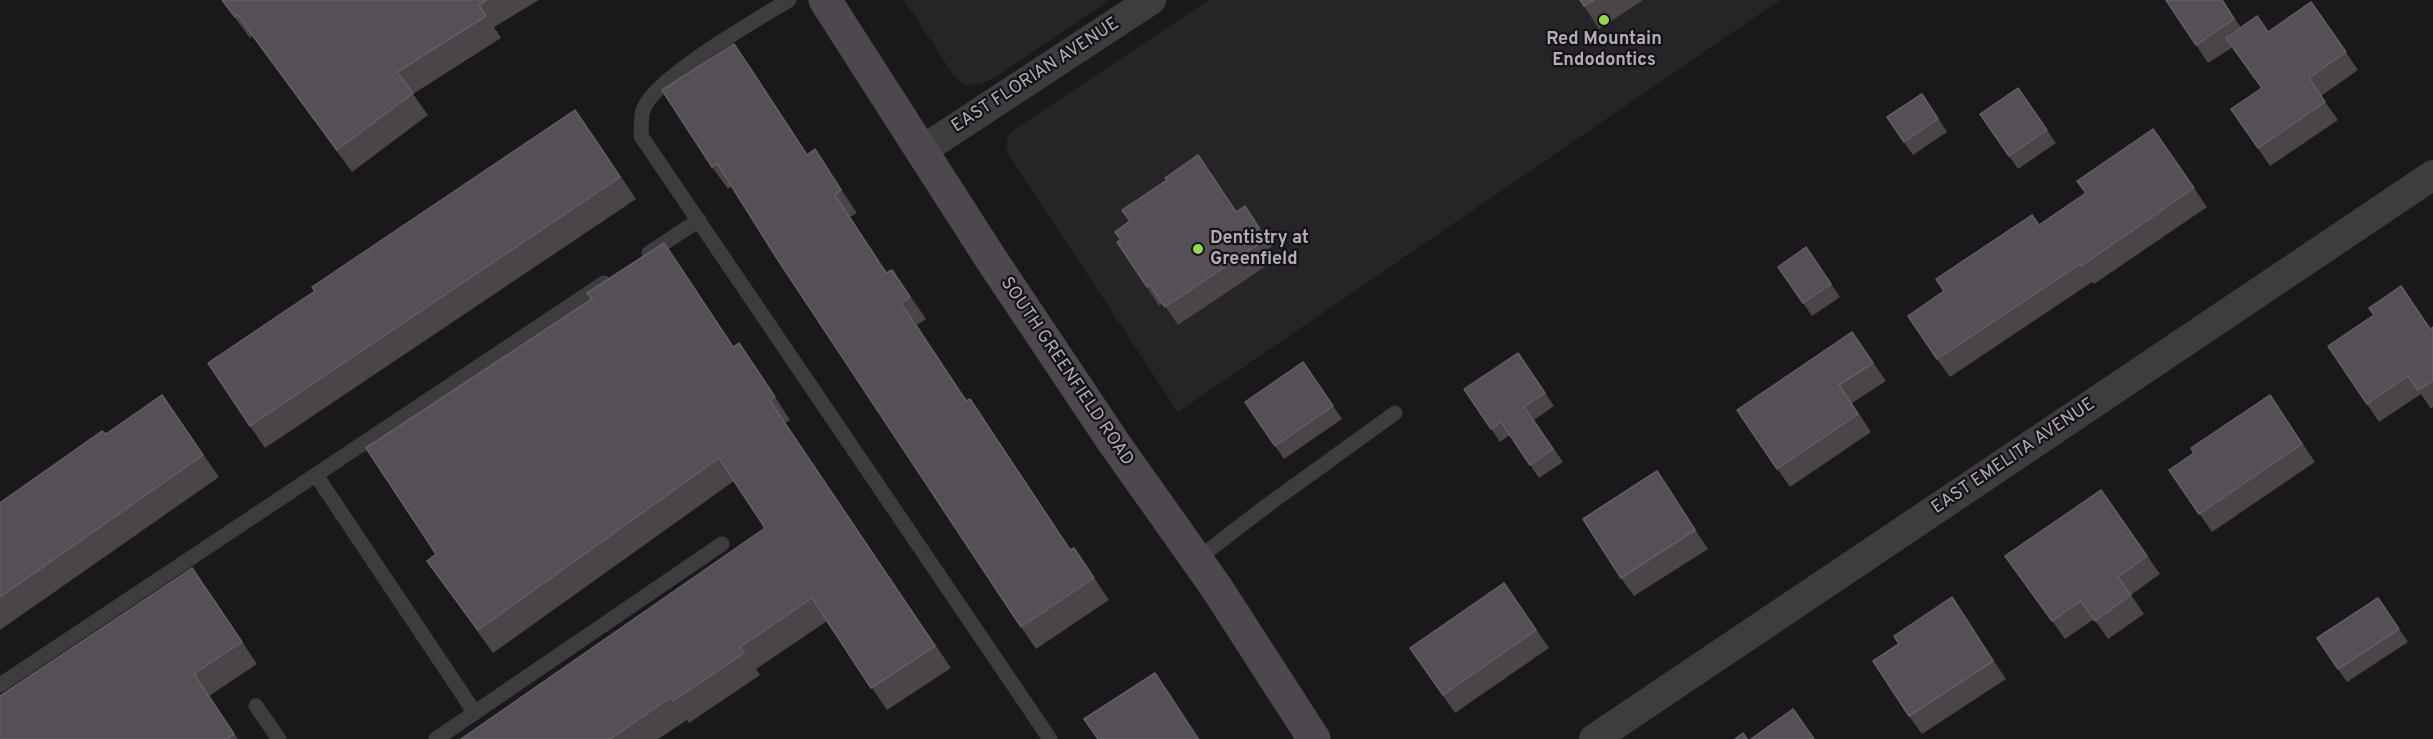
<!DOCTYPE html>
<style>
body{margin:0}
canvas{display:block;background:#1a181a}
</style>
<canvas width="2433" height="739"></canvas>
<script>
const ctx = document.querySelector('canvas').getContext('2d');
ctx.lineJoin = 'round';
function paint(path, color) { ctx.fillStyle = color; ctx.fill(path, 'evenodd'); }
function stroke(path, color, width, dash) { ctx.strokeStyle = color; ctx.lineWidth = width; ctx.lineCap = dash ? 'butt' : 'round'; ctx.setLineDash(dash || []); ctx.stroke(path); }
function write(font, color, halo, rows, align = 'center') {
  ctx.font = font + ' Overpass,sans-serif'; ctx.lineWidth = 4.5; ctx.setLineDash([]); ctx.textBaseline = 'middle'; ctx.strokeStyle = halo; ctx.fillStyle = color; for (const [text, x, y, turn = 0] of rows) {
    ctx.save(); ctx.translate(x, y); ctx.rotate((+turn || 0) * Math.PI / 180); ctx.textAlign = isNaN(turn) ? turn : align; if (halo) ctx.strokeText(text, 0, 0); ctx.fillText(text, 0, 0); ctx.restore();
  }
}
paint(new Path2D(`
 M 904,0 L 1110,0 L 991,80 L 978,84 L 968,85 L 960,82 L 953,74 Z
 M 1209,0 L 1780,0 L 1178,412 L 1008,154 L 1006,145 L 1007,137 L 1014,130 Z`), '#272427');
stroke(new Path2D(`
 M 789,0 C 758,19 656,77 644,108 C 640,115 642,128 641,136 L 1050,739
 M 649,253 L 699,220
 M 316,475 L 475,713
 M 1196,560 L 1265,507 L 1395,413
 M 0,685 L 604,283
 M 256,706 L 279,739
 M 436,739 L 722,544`), '#3f3c40', 15);
stroke(new Path2D(`
 M 921,151 L 1151,0
 M 1594,739 L 2433,175`), '#3f3c40', 30);
stroke(new Path2D(`
 M 825,0 L 991,259 L 1114,443 L 1216,587 L 1314,739`), '#4c484e', 33);
paint(new Path2D(`
 M 222,0 L 539,0 L 494,27 L 501,38 L 413,94 L 428,115 L 352,172 L 252,36 L 250,38 Z
 M 1580,0 L 1643,0 L 1599,29 Z
 M 2166,0 L 2223,0 L 2241,28 L 2268,32 L 2311,2 L 2358,70 L 2321,96 L 2338,120 L 2270,166 L 2231,109 L 2262,88 L 2233,47 L 2208,63 Z
 M 750,66 L 807,154 L 830,172 L 857,213 L 850,217 L 887,273 L 908,292 L 926,319 L 917,325 L 967,401 L 970,399 L 985,421 L 1071,550 L 1074,548 L 1109,600 L 1036,649 L 1021,627 L 732,186 L 728,189 L 712,167 Z
 M 2018,88 L 2056,143 L 2018,169 L 1980,114 Z
 M 1931,107 L 1947,132 L 1913,155 L 1904,142 Z
 M 2153,129 L 2207,207 L 2094,284 L 2092,282 L 1950,377 L 1937,359 L 1944,291 L 2086,193 Z
 M 591,132 L 636,199 L 265,448 L 250,426 Z
 M 1210,174 L 1236,212 L 1245,206 L 1272,246 L 1268,249 L 1275,260 L 1178,325 L 1163,303 L 1159,306 L 1147,287 L 1121,240 Z
 M 664,243 L 734,347 L 755,366 L 790,420 L 785,423 L 951,668 L 887,710 L 827,621 L 756,669 L 760,675 L 689,723 L 687,720 L 658,739 L 461,739 L 765,528 L 734,481 L 493,653 L 427,561 L 436,554 L 592,299 Z
 M 1806,247 L 1840,297 L 1812,316 L 1778,267 Z
 M 2433,327 L 2433,407 L 2431,409 L 2421,394 L 2379,422 L 2328,346 L 2430,329 Z
 M 1852,332 L 1886,381 L 1852,403 L 1871,432 L 1790,487 L 1737,410 Z
 M 1518,353 L 1554,406 L 1534,420 L 1563,462 L 1539,478 L 1510,435 L 1500,442 L 1464,389 Z
 M 1303,362 L 1342,419 L 1284,459 L 1245,402 Z
 M 162,395 L 219,477 L 0,630 L 0,503 L 106,434 Z
 M 2270,395 L 2315,462 L 2212,532 L 2169,470 L 2194,453 Z
 M 1657,471 L 1708,549 L 1634,596 L 1621,578 Z
 M 2101,490 L 2160,574 L 2131,595 L 2144,614 L 2108,639 L 2094,619 L 2065,639 L 2005,556 Z
 M 1504,583 L 1549,648 L 1455,713 L 1410,648 Z
 M 208,590 L 257,664 L 209,696 L 238,739 L 0,739 Z
 M 1952,597 L 2006,679 L 1922,734 L 1909,716 L 1899,644 Z
 M 2378,598 L 2408,642 L 2347,682 L 2338,669 Z`), '#494549');
paint(new Path2D(`
 M 734,44 L 750,66 L 822,177 L 807,155 Z
 M 815,149 L 830,172 L 857,213 L 841,190 Z
 M 835,195 L 850,217 L 902,296 L 886,273 Z
 M 664,243 L 680,265 L 749,370 L 733,347 Z
 M 892,270 L 908,292 L 926,319 L 910,297 Z
 M 901,303 L 917,325 L 982,423 L 966,401 Z
 M 970,399 L 985,421 L 1086,572 L 1070,550 Z
 M 1657,471 L 1670,489 L 1708,549 L 1695,530 Z
 M 192,568 L 208,590 L 257,664 L 242,642 Z
 M 1952,597 L 1965,616 L 2006,679 L 1993,661 Z
 M 1155,673 L 1171,695 L 1200,739 L 1198,739 Z`), '#312e31');
const building = new Path2D(`
 M 222,0 L 487,0 L 479,5 L 486,16 L 397,72 L 413,93 L 337,150 L 237,14 L 235,17 Z
 M 1580,0 L 1594,0 L 1584,6 Z
 M 2166,0 L 2222,0 L 2234,19 L 2196,45 Z
 M 2311,2 L 2346,52 L 2309,78 L 2325,102 L 2258,148 L 2231,109 L 2262,88 L 2226,38 L 2257,16 L 2268,32 Z
 M 734,44 L 807,155 L 815,149 L 841,190 L 835,195 L 886,273 L 892,270 L 910,297 L 901,303 L 966,401 L 970,399 L 1070,550 L 1074,548 L 1094,578 L 1021,627 L 776,257 L 717,163 L 712,167 L 662,90 Z
 M 2018,88 L 2047,130 L 2009,156 L 1980,114 Z
 M 1922,94 L 1938,119 L 1904,142 L 1887,117 Z
 M 575,110 L 620,177 L 250,426 L 208,363 L 315,291 L 312,287 Z
 M 2153,129 L 2194,188 L 2081,266 L 2080,264 L 1937,359 L 1908,316 L 1944,291 L 1936,279 L 2032,215 L 2039,225 L 2086,193 L 2077,181 Z
 M 1198,155 L 1236,212 L 1245,206 L 1259,228 L 1255,231 L 1262,242 L 1165,307 L 1150,285 L 1147,287 L 1117,242 L 1121,240 L 1115,232 L 1130,221 L 1122,210 L 1167,180 L 1165,178 Z
 M 664,243 L 733,347 L 739,343 L 775,397 L 770,401 L 935,646 L 871,688 L 812,598 L 740,647 L 744,653 L 673,701 L 671,697 L 610,739 L 461,739 L 765,528 L 719,458 L 478,630 L 427,561 L 436,554 L 366,448 L 592,299 L 587,293 Z
 M 1806,247 L 1831,284 L 1803,303 L 1778,267 Z
 M 2401,286 L 2430,329 L 2433,327 L 2433,381 L 2418,390 L 2408,376 L 2367,404 L 2328,346 L 2374,315 L 2369,308 Z
 M 1852,332 L 1873,363 L 1839,385 L 1858,414 L 1777,469 L 1737,410 Z
 M 1518,353 L 1545,393 L 1524,407 L 1553,449 L 1530,465 L 1501,422 L 1491,429 L 1464,389 Z
 M 1303,362 L 1333,406 L 1275,446 L 1245,402 Z
 M 162,395 L 203,455 L 0,597 L 0,503 L 102,431 L 106,434 Z
 M 2270,395 L 2302,444 L 2199,514 L 2169,470 L 2194,453 L 2191,448 Z
 M 1657,471 L 1695,530 L 1621,578 L 1583,519 Z
 M 2101,490 L 2147,556 L 2118,577 L 2131,595 L 2095,621 L 2081,601 L 2052,621 L 2005,556 Z
 M 192,568 L 242,642 L 194,674 L 234,734 L 229,737 L 230,739 L 0,739 L 0,696 Z
 M 1504,583 L 1536,630 L 1443,695 L 1410,648 Z
 M 1952,597 L 1993,661 L 1909,716 L 1873,661 L 1899,644 L 1894,636 Z
 M 2378,598 L 2399,629 L 2338,669 L 2317,638 Z
 M 1155,673 L 1198,739 L 1098,739 L 1084,719 Z
 M 1793,709 L 1814,739 L 1751,739 Z
 M 1743,733 L 1747,739 L 1735,739 Z`);
paint(building, '#545055');
stroke(building, '#635e65', 1.5);
for (const [x, y, r, color] of [
 [1604,20,6,"#8edc4e"],
 [1198,249,6,"#8edc4e"]
]) { const dot = new Path2D(); dot.arc(x, y, r, 0, 2 * Math.PI); ctx.fillStyle = color; ctx.fill(dot); stroke(dot, '#151315', 2); }
write('bold 18px', '#b3acb8', '#151315', [
 ["Red Mountain",1604,40],
 ["Endodontics",1604,61],
 ["Dentistry at",1210,239,"left"],
 ["Greenfield",1210,260,"left"]
]);
write('18px', '#b3acb8', '#151315', [
 ["EAST FLORIAN AVENUE",1036,76,-33],
 ["SOUTH GREENFIELD ROAD",1066,372,56],
 ["EAST EMELITA AVENUE",2014,457,-34]
]);
</script>
